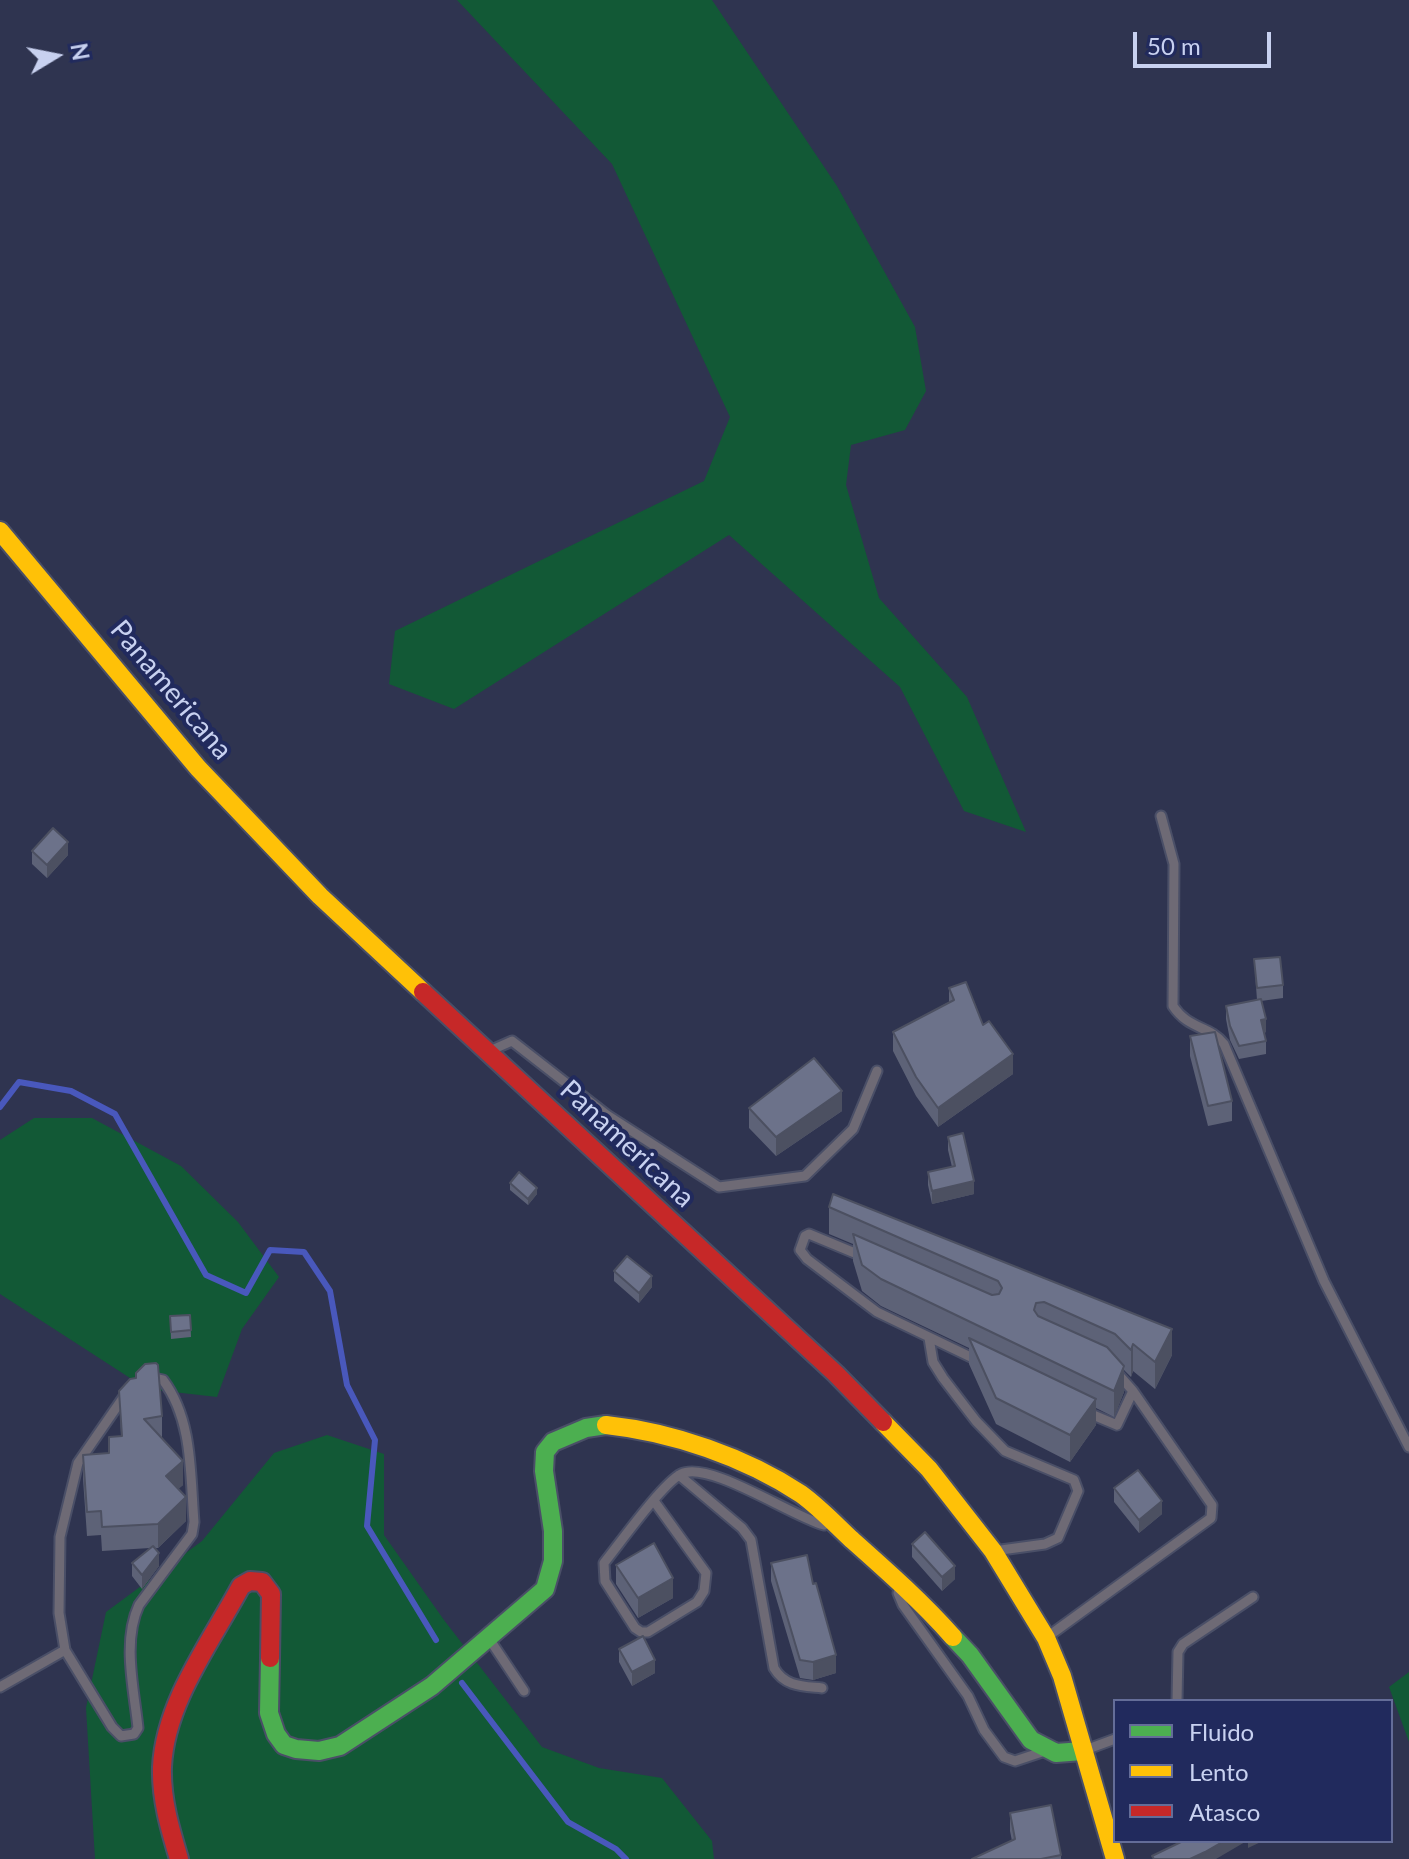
<!DOCTYPE html>
<style>
body{margin:0}
#map{position:relative;width:1409px;height:1859px;overflow:hidden;background:#2f3450;font-family:Lato,sans-serif}
canvas{display:block}
.legend{position:absolute;left:1113px;top:1699px;width:280px;height:144px;box-sizing:border-box;background:#212a5d;border:2px solid #646d98;margin:0;padding:10px 14px;list-style:none;font-size:24px;color:#c8d1f0}
.legend li{display:flex;align-items:center;gap:16px;height:40px}
.legend b{width:40px;border:2px solid #646d98}
.north{position:absolute;left:16px;top:16px;width:80px;height:80px;-webkit-text-stroke:6px #212a5d;paint-order:stroke;rotate:80deg;font-size:22px;font-weight:700;line-height:32px;text-align:center;color:#c8d1f0}
.north::after{content:'';display:block;margin:auto;width:28px;height:36px;background:#c8d1f0;clip-path:polygon(50% 0,100% 100%,50% 72%,0 100%)}
.scale{position:absolute;left:1133px;top:32px;width:138px;height:36px;box-sizing:border-box;border:4px solid #c8d1f0;border-top:0;padding-left:10px;font-size:24px;line-height:28px;white-space:nowrap;color:#c8d1f0;-webkit-text-stroke:6px #212a5d;paint-order:stroke}
</style>
<div id="map">
<canvas width="1409" height="1859"></canvas>
<ul class="legend">
<li><b style="height:10px;background:#4caf50"></b>Fluido</li>
<li><b style="height:10px;background:#ffc107"></b>Lento</li>
<li><b style="height:10px;background:#c62828"></b>Atasco</li>
</ul>
<div class="north">N</div>
<div class="scale">50 m</div>
</div>
<script>
const ctx = document.querySelector('canvas').getContext('2d');
ctx.lineJoin = 'round';
function paint(path, color) { ctx.fillStyle = color; ctx.fill(path, 'evenodd'); }
function stroke(path, color, width, dash) { ctx.strokeStyle = color; ctx.lineWidth = width; ctx.lineCap = dash ? 'butt' : 'round'; ctx.setLineDash(dash || []); ctx.stroke(path); }
function write(font, color, halo, rows, align = 'center') {
  ctx.font = font + ' Lato,sans-serif'; ctx.lineWidth = 8; ctx.setLineDash([]); ctx.textBaseline = 'middle'; ctx.strokeStyle = halo; ctx.fillStyle = color; for (const [text, x, y, turn = 0] of rows) {
    ctx.save(); ctx.translate(x, y); ctx.rotate((+turn || 0) * Math.PI / 180); ctx.textAlign = isNaN(turn) ? turn : align; if (halo) ctx.strokeText(text, 0, 0); ctx.fillText(text, 0, 0); ctx.restore();
  }
}
paint(new Path2D(`
 M 457,0 L 712,0 L 837,186 L 915,327 L 926,391 L 905,430 L 851,445 L 846,485 L 879,598 L 967,697 L 1026,832 L 964,811 L 900,687 L 729,535 L 454,709 L 389,684 L 395,631 L 704,481 L 730,417 L 612,164 Z
 M 34,1118 L 92,1118 L 181,1166 L 238,1222 L 279,1277 L 242,1329 L 217,1397 L 147,1389 L 0,1294 L 0,1140 Z
 M 327,1435 L 384,1454 L 384,1535 L 444,1620 L 542,1747 L 599,1768 L 662,1778 L 712,1841 L 714,1859 L 95,1859 L 86,1708 L 106,1612 L 202,1541 L 274,1453 Z
 M 1409,1672 L 1409,1742 L 1389,1687 Z`), '#125936');
stroke(new Path2D(`
 M 0,1107 L 19,1082 L 71,1091 L 115,1114 L 206,1275 L 246,1293 L 270,1250 L 304,1252 L 330,1291 L 347,1385 L 375,1440 L 367,1526 L 436,1640
 M 462,1683 L 568,1822 L 616,1849 L 626,1859`), '#4958bc', 6);
const lane = new Path2D(`
 M 1161,816 L 1174,864 L 1173,1006 C 1189,1030 1209,1025 1224,1044 L 1324,1281 L 1409,1447
 M 494,1049 L 512,1041 L 607,1115 L 719,1187 L 805,1176 L 853,1129 L 877,1071
 M 862,1256 L 809,1234 L 805,1236 L 800,1250 L 807,1259 L 877,1312 L 979,1361
 M 929,1338 L 933,1362 L 943,1378 L 976,1421 L 1005,1451 L 1074,1480 L 1078,1491 L 1058,1538 L 1045,1544 L 1001,1550
 M 1086,1412 L 1117,1425 L 1133,1391
 M 679,1475 L 742,1528 L 751,1540 L 774,1668 C 785,1687 803,1686 822,1688
 M 654,1501 L 706,1573 L 704,1591 L 697,1602 L 648,1632 L 641,1632 L 635,1628 L 605,1581 L 604,1563 C 620,1543 662,1484 681,1474 C 709,1460 791,1516 824,1525
 M 898,1593 L 903,1605 L 968,1696 L 984,1730 L 1004,1757 L 1015,1761 L 1042,1752
 M 1050,1635 L 1211,1518 L 1212,1505 L 1133,1391 L 1118,1374
 M 490,1640 L 524,1691
 M 65,1650 L 112,1727 L 121,1736 L 134,1734 L 138,1728 C 134,1689 122,1641 139,1605 L 192,1534 L 194,1522 C 190,1474 193,1420 163,1380 L 149,1377
 M 0,1687 L 65,1650 L 59,1613 L 60,1537 L 78,1463 L 125,1395
 M 1177,1701 L 1178,1652 L 1183,1644 L 1253,1597
 M 1088,1749 L 1115,1739`);
const fast = new Path2D(`
 M 953,1637 L 970,1655 L 1031,1740 L 1056,1753 L 1083,1751
 M 270,1658 L 269,1713 L 276,1734 L 284,1745 L 296,1749 L 319,1751 L 340,1746 L 432,1686 L 545,1589 L 553,1561 L 553,1531 L 544,1471 L 545,1452 L 553,1442 L 586,1428 L 606,1425`);
const slow = new Path2D(`
 M 0,531 L 198,768 L 320,896 L 423,992
 M 883,1422 L 929,1469 L 993,1551 L 1046,1638 L 1062,1676 L 1115,1859
 M 606,1425 C 672,1432 745,1457 801,1494 C 819,1507 835,1524 851,1539 C 887,1571 922,1602 953,1637`);
const jam = new Path2D(`
 M 423,992 L 836,1374 L 883,1422
 M 179,1859 C 170,1829 161,1799 162,1767 C 165,1702 211,1642 241,1586 L 250,1581 L 262,1582 L 271,1594 L 270,1658`);
stroke(lane, '#4a4f67', 13);
stroke(fast, '#4a4f67', 22);
stroke(slow, '#4a4f67', 22);
stroke(jam, '#4a4f67', 22);
stroke(lane, '#6e6a75', 9);
stroke(fast, '#4caf50', 18);
stroke(slow, '#ffc107', 18);
stroke(jam, '#c62828', 18);
paint(new Path2D(`
 M 32,851 L 68,855 L 47,878 L 32,864 Z
 M 1254,959 L 1283,985 L 1283,998 L 1261,1001 L 1266,1032 L 1264,1033 L 1266,1041 L 1266,1054 L 1239,1059 L 1230,1040 L 1226,1019 L 1226,1006 L 1257,1000 Z
 M 949,988 L 983,1025 L 1013,1074 L 938,1127 L 916,1096 L 893,1051 L 893,1032 L 949,1002 Z
 M 1190,1036 L 1232,1101 L 1232,1121 L 1208,1126 L 1190,1056 Z
 M 749,1108 L 842,1111 L 776,1156 L 749,1128 Z
 M 948,1137 L 974,1194 L 932,1204 L 928,1185 L 928,1172 L 952,1167 L 948,1150 Z
 M 510,1183 L 537,1194 L 528,1205 L 510,1190 Z
 M 829,1207 L 1172,1355 L 1155,1389 L 1133,1371 L 1131,1377 L 1124,1370 L 1124,1392 L 1114,1417 L 1096,1408 L 1096,1425 L 1070,1462 L 996,1424 L 969,1364 L 969,1348 L 881,1306 L 862,1291 L 853,1261 L 853,1244 L 829,1234 Z
 M 614,1271 L 652,1287 L 639,1303 L 614,1281 Z
 M 190,1315 L 191,1337 L 171,1339 L 170,1316 Z
 M 119,1391 L 162,1416 L 162,1438 L 183,1485 L 178,1489 L 186,1521 L 158,1548 L 155,1548 L 159,1566 L 142,1589 L 132,1576 L 132,1563 L 150,1548 L 102,1551 L 101,1535 L 87,1536 L 83,1479 L 83,1455 L 109,1453 L 109,1437 L 121,1436 Z
 M 1114,1488 L 1162,1514 L 1139,1533 L 1114,1502 Z
 M 912,1544 L 955,1579 L 942,1591 L 912,1557 Z
 M 771,1563 L 813,1584 L 836,1673 L 813,1680 L 800,1678 L 771,1581 Z
 M 616,1565 L 673,1598 L 638,1618 L 616,1584 Z
 M 619,1649 L 655,1673 L 632,1686 L 619,1662 Z
 M 1010,1813 L 1061,1855 L 1061,1859 L 972,1859 L 1012,1841 L 1010,1831 Z`), '#5d6277');
paint(new Path2D(`
 M 68,842 L 68,855 L 47,878 L 47,865 Z
 M 1266,1019 L 1266,1032 L 1261,1034 L 1261,1020 Z
 M 1013,1054 L 1013,1074 L 938,1127 L 938,1108 Z
 M 842,1091 L 842,1111 L 776,1156 L 776,1137 Z
 M 974,1181 L 974,1194 L 932,1204 L 932,1191 Z
 M 537,1188 L 537,1194 L 528,1205 L 528,1199 Z
 M 652,1276 L 652,1287 L 639,1303 L 639,1293 Z
 M 1172,1329 L 1172,1355 L 1155,1389 L 1155,1362 Z
 M 1133,1344 L 1133,1371 L 1131,1377 L 1131,1350 Z
 M 1124,1366 L 1124,1392 L 1114,1417 L 1114,1391 Z
 M 1096,1399 L 1096,1425 L 1070,1462 L 1070,1435 Z
 M 183,1461 L 183,1485 L 166,1500 L 166,1476 Z
 M 186,1497 L 186,1521 L 158,1548 L 158,1524 Z
 M 1162,1501 L 1162,1514 L 1139,1533 L 1139,1520 Z
 M 159,1553 L 159,1566 L 142,1589 L 142,1575 Z
 M 955,1566 L 955,1579 L 942,1591 L 942,1577 Z
 M 673,1578 L 673,1598 L 638,1618 L 638,1598 Z
 M 836,1655 L 836,1673 L 813,1680 L 813,1662 Z
 M 655,1660 L 655,1673 L 632,1686 L 632,1672 Z
 M 1224,1841 L 1245,1842 L 1216,1859 L 1190,1859 Z
 M 1248,1841 L 1263,1841 L 1248,1848 Z`), '#4c5061');
const building = new Path2D(`
 M 53,828 L 68,842 L 47,865 L 32,851 Z
 M 1280,957 L 1283,985 L 1257,988 L 1254,959 Z
 M 966,982 L 983,1025 L 989,1021 L 1013,1054 L 938,1108 L 916,1077 L 893,1032 L 954,1000 L 949,988 Z
 M 1261,999 L 1266,1019 L 1261,1020 L 1266,1041 L 1239,1046 L 1230,1026 L 1226,1006 Z
 M 1215,1032 L 1232,1101 L 1208,1106 L 1190,1036 Z
 M 814,1058 L 842,1091 L 776,1137 L 749,1108 Z
 M 963,1133 L 974,1181 L 932,1191 L 928,1172 L 955,1166 L 948,1137 Z
 M 519,1172 L 537,1188 L 528,1199 L 510,1183 Z
 M 833,1194 L 1172,1329 L 1155,1362 L 1133,1344 L 1131,1350 L 1115,1334 L 1044,1302 L 1036,1303 L 1034,1310 L 1038,1316 L 1107,1347 L 1124,1366 L 1114,1391 L 881,1279 L 862,1265 L 853,1234 L 992,1295 L 999,1294 L 1002,1288 L 998,1281 L 829,1207 Z
 M 627,1256 L 652,1276 L 639,1293 L 614,1271 Z
 M 190,1315 L 191,1330 L 171,1332 L 170,1316 Z
 M 969,1338 L 1096,1399 L 1070,1435 L 996,1398 Z
 M 156,1363 L 158,1365 L 162,1416 L 144,1419 L 183,1461 L 166,1476 L 186,1497 L 158,1524 L 102,1527 L 101,1511 L 87,1512 L 83,1455 L 109,1453 L 109,1437 L 122,1436 L 119,1391 L 130,1379 L 136,1378 L 136,1373 L 145,1364 Z
 M 1138,1470 L 1162,1501 L 1139,1520 L 1114,1488 Z
 M 925,1532 L 955,1566 L 942,1577 L 912,1544 Z
 M 654,1543 L 673,1578 L 638,1598 L 616,1565 Z
 M 153,1546 L 159,1553 L 142,1575 L 132,1563 Z
 M 807,1555 L 813,1584 L 816,1583 L 836,1655 L 813,1662 L 800,1660 L 771,1563 Z
 M 643,1636 L 655,1660 L 632,1672 L 619,1649 Z
 M 1051,1805 L 1061,1855 L 1041,1859 L 972,1859 L 1015,1839 L 1010,1813 Z
 M 1183,1841 L 1224,1841 L 1205,1852 L 1190,1859 L 1154,1859 L 1152,1856 Z`);
paint(building, '#6c728a');
stroke(building, '#4c5061', 2);
write('28px', '#c8d1f0', '#212a5d', [
 ["Panamericana",171,690,50],
 ["Panamericana",627,1144,43]
]);
</script>
